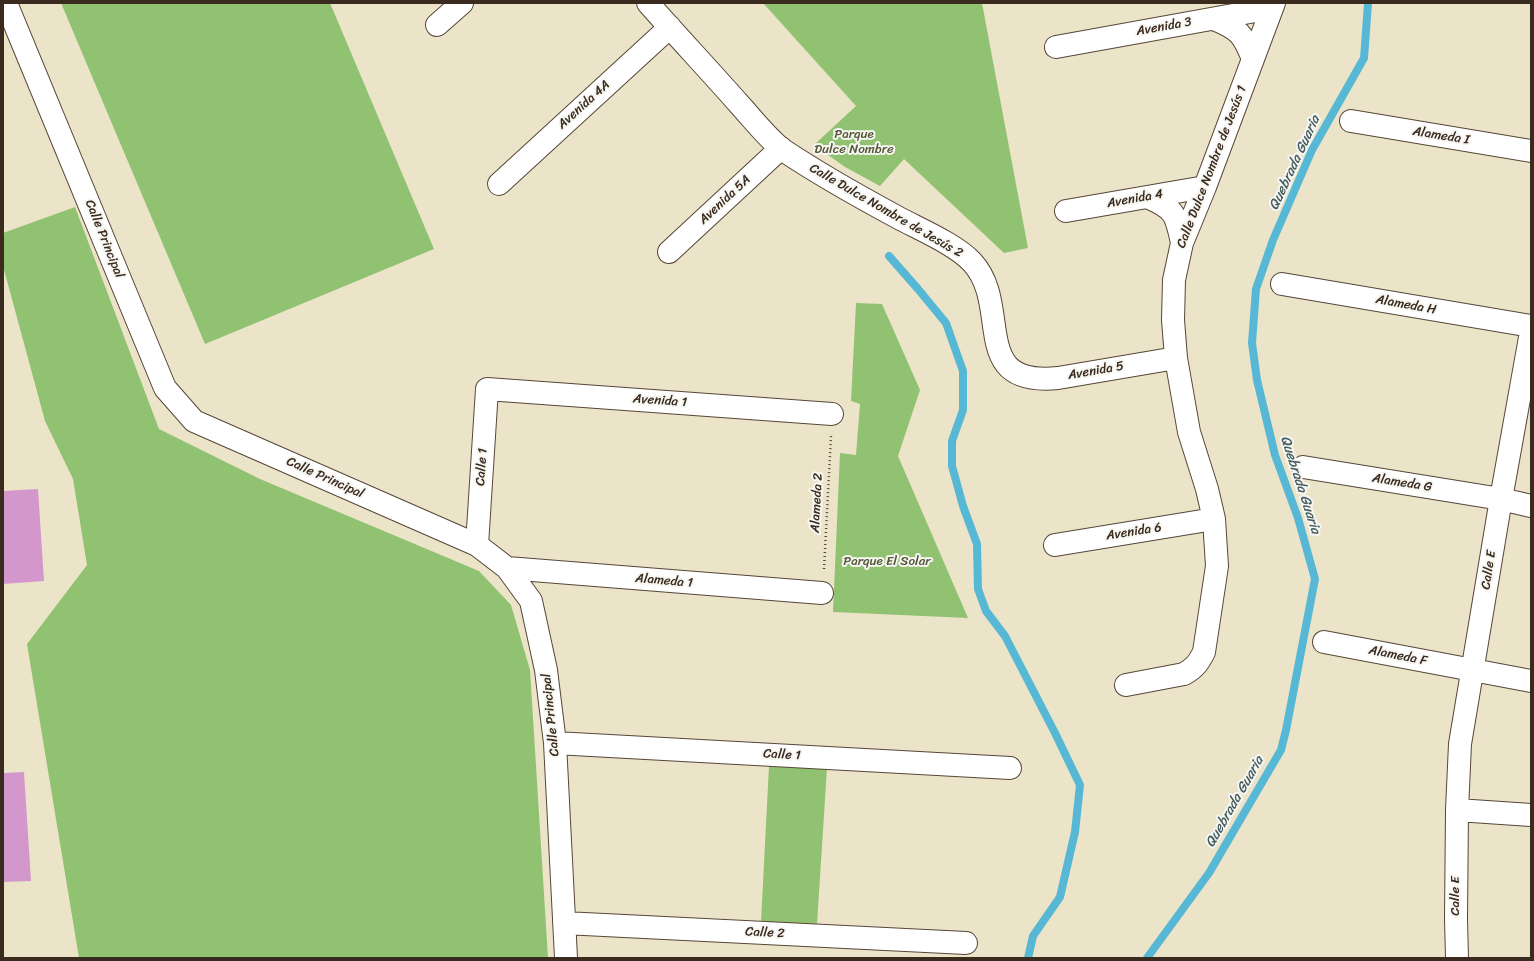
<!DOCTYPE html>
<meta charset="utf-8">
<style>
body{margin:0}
#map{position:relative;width:1534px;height:961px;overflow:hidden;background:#ece4c8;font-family:Sriracha,sans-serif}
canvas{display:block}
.frame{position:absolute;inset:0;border:4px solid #3b2a1e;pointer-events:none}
</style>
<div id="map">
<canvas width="1534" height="961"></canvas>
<div class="frame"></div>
</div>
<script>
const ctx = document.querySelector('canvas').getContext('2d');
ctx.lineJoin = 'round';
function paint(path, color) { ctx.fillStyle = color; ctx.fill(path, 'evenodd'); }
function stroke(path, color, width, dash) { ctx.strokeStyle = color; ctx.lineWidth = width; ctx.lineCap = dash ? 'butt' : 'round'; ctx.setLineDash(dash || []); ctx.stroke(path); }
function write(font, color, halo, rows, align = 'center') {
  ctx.font = font + ' Sriracha,sans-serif'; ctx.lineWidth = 4; ctx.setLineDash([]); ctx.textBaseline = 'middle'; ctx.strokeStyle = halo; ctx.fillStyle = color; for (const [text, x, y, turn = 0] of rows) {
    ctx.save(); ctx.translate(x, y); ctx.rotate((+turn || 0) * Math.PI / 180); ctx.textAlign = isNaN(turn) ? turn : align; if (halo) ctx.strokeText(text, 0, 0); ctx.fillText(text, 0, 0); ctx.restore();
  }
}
paint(new Path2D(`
 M 61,3 L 330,3 L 434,249 L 205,344 Z
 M 763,3 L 982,3 L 1028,248 L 1004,253 L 904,159 L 880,186 L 845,167 L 814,145 L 856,106 Z
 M 75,207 L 159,429 L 260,479 L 479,571 L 511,605 L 530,670 L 548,958 L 79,958 L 27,644 L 87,565 L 73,479 L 45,421 L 3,266 L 3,233 Z
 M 856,303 L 882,304 L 920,390 L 898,456 L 968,618 L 833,612 L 840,453 L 856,455 L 860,404 L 851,401 Z
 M 769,766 L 827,768 L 817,924 L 761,922 Z`), '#91c272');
stroke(new Path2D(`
 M 889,256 L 918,289 L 946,323 L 963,371 L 963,410 L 952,441 L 952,466 L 963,506 L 977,544 L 978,589 L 986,611 L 1005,636 L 1055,733 L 1080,785 L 1075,832 L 1060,897 L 1033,936 L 1028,958
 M 1147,958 L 1209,873 L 1281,750 L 1286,730 L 1315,579 L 1298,518 L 1275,455 L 1257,380 L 1252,343 L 1256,289 L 1273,240 L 1312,150 L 1364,58 L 1368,3`), '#57b8d5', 8);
paint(new Path2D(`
 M 38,489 L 44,581 L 3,584 L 3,491 Z
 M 24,772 L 31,881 L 3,882 L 3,773 Z`), '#d397cc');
const minor = new Path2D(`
 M 6,3 L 165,388 L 194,421 L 477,545 L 507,568 L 531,601 L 546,670 L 555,743 L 566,958
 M 648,3 C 678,37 709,70 739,104 C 751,117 769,140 783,150 C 819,174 858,196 897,217 C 919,229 955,244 972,262 C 1013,306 967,387 1058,378 L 1176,358
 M 1214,19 C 1239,29 1243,34 1253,59
 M 437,25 L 462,3
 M 1056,47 L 1272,8
 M 1351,121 L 1531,151
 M 499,184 L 670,27
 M 1147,197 C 1175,209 1176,214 1182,243
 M 1066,211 L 1205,187
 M 669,252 L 781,148
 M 1282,284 L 1531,326
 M 1303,467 L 1501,499 L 1531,506
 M 477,545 L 487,389 L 832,414
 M 1055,545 L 1214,519
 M 507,568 L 822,593
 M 1324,642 L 1531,681
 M 1126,685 L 1184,674 C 1195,668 1199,662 1204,652 L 1217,566 L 1214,519 L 1207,489 L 1189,432 L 1176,358 L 1173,320 L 1174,280 L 1182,243 L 1205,187 L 1274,3
 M 555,743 L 1010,768
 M 1457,810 L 1531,815
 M 564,923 L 966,943
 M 1457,958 L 1456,919 L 1457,810 L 1460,744 L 1501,499 L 1531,332`);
stroke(minor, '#564638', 24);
stroke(new Path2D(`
 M 824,569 L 831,436`), '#564638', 2.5, [1, 3]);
stroke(minor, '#fff', 22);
write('13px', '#3b2a1e', '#f6f6f2', [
 ["Avenida 3",1164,27,-10],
 ["Avenida 4A",584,105,-42],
 ["Alameda I",1441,136,9],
 ["Calle Dulce Nombre de Jesús 1",1212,167,-69],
 ["Avenida 4",1135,199,-10],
 ["Avenida 5A",725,200,-43],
 ["Calle Dulce Nombre de Jesús 2",886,211,30],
 ["Calle Principal",104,239,68],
 ["Alameda H",1406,305,10],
 ["Avenida 5",1096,371,-10],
 ["Avenida 1",660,401,4],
 ["Calle 1",482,467,-86],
 ["Calle Principal",325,478,24],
 ["Alameda G",1402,483,9],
 ["Alameda 2",817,503,-87],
 ["Avenida 6",1134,532,-9],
 ["Calle E",1489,570,-81],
 ["Alameda 1",664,581,5],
 ["Alameda F",1398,656,11],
 ["Calle Principal",551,715,-96],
 ["Calle 1",782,755,3],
 ["Calle E",1456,896,-90],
 ["Calle 2",765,933,3]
]);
write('13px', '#555837', '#f6f6f2', [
 ["Parque",854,135],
 ["Dulce Nombre",854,150],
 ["Parque El Solar",887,562]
]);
write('italic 14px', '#455c5e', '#f6f6f2', [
 ["Quebrada Guaria",1295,163,-65],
 ["Quebrada Guaria",1300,485,72],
 ["Quebrada Guaria",1235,802,-60]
]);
</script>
